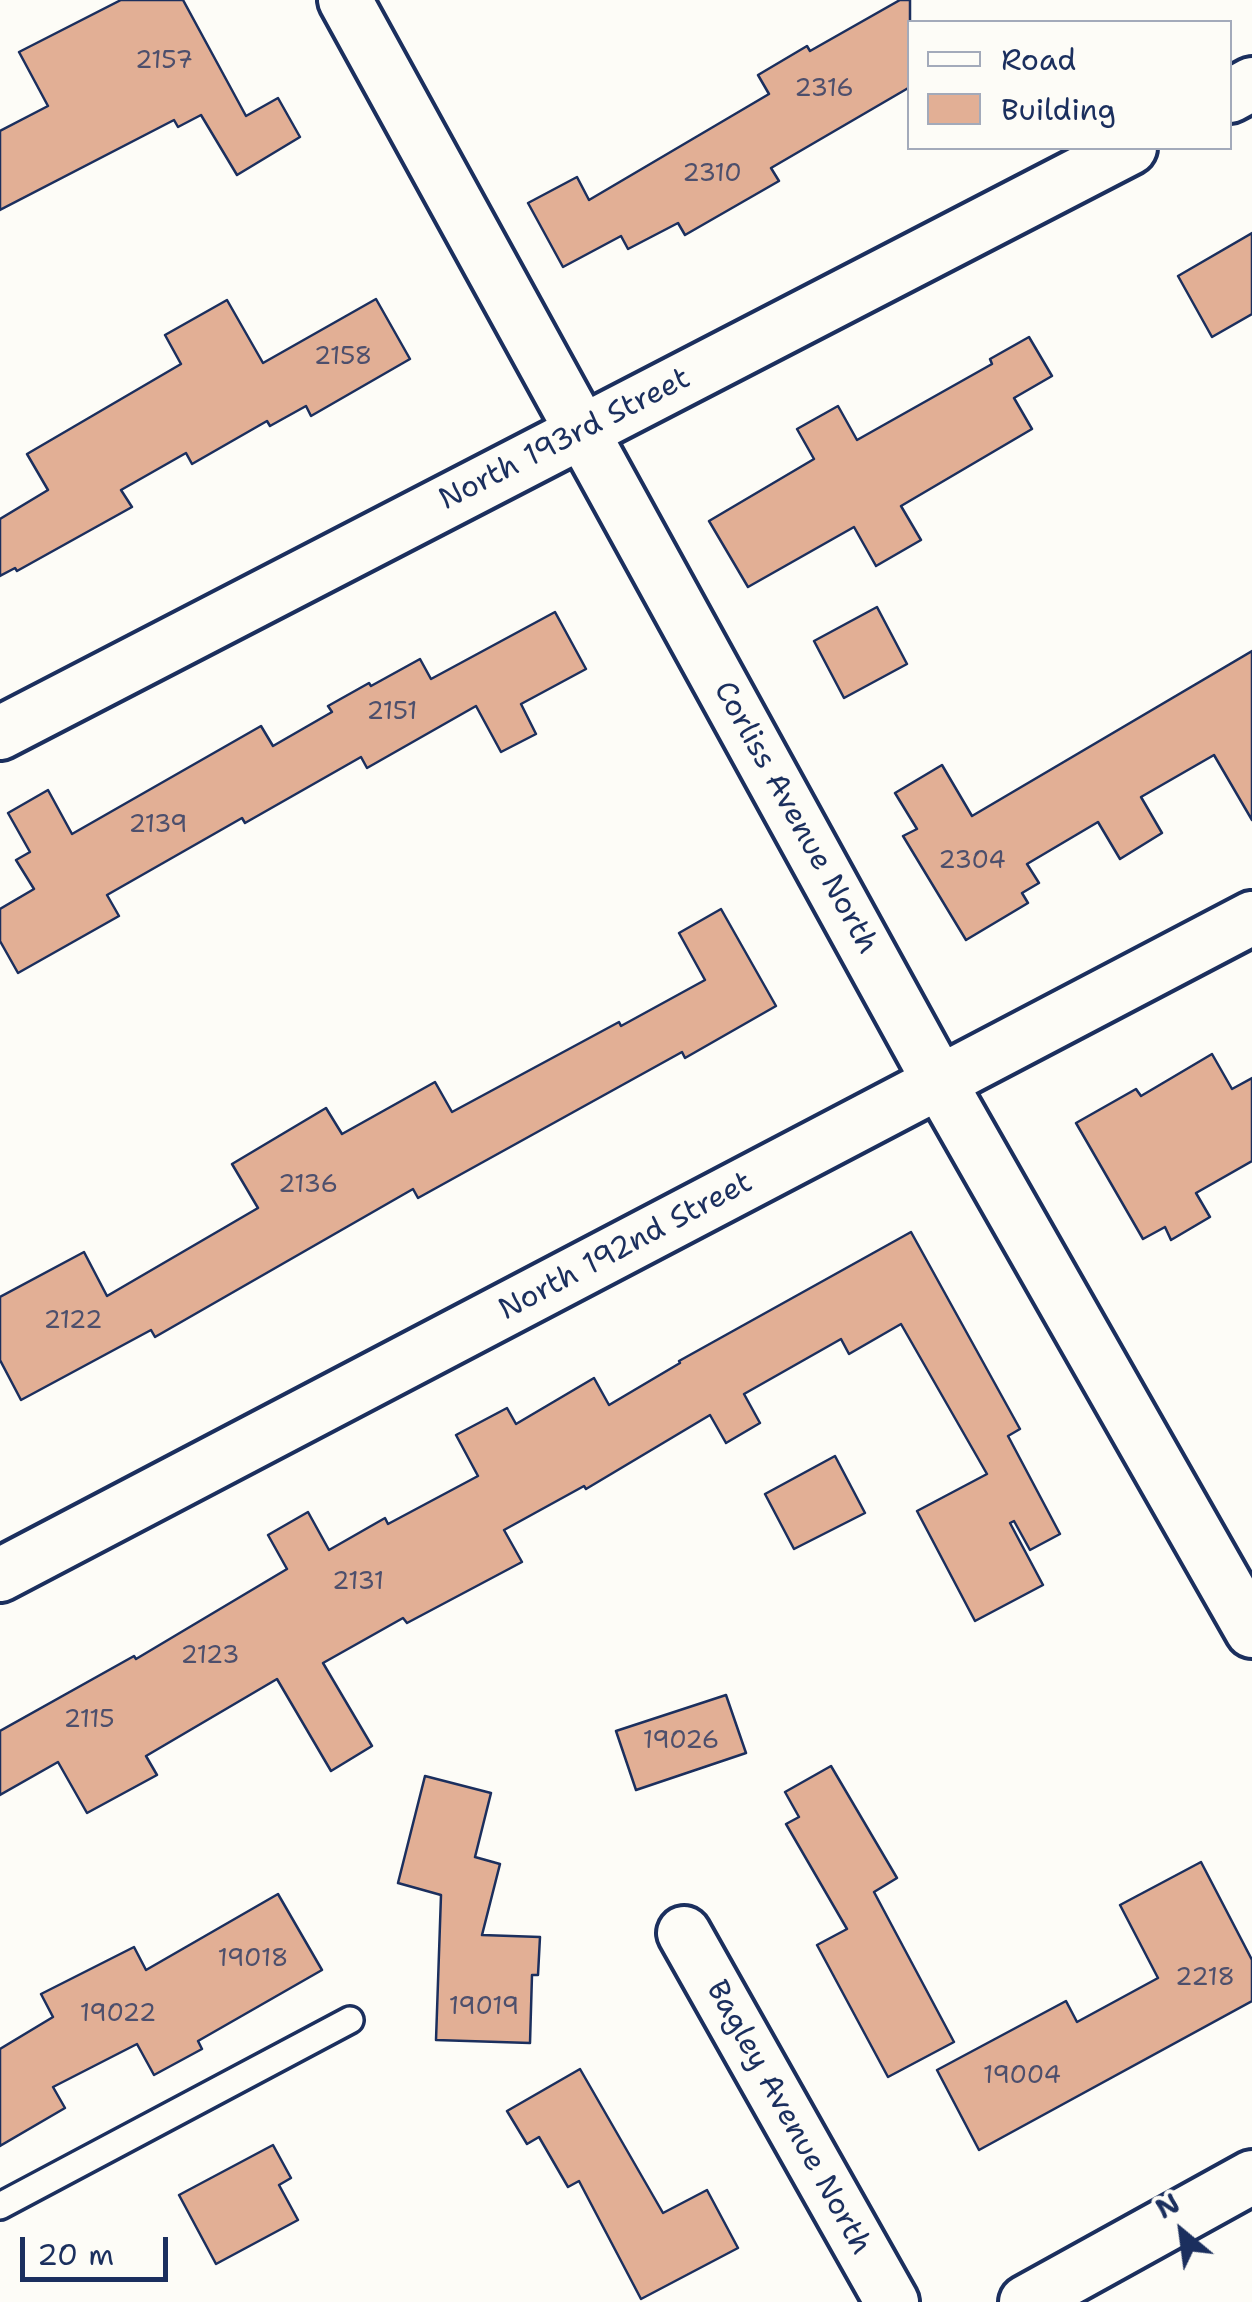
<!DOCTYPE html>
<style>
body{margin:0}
#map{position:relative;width:1252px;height:2302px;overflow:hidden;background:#fdfcf7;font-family:"Shantell Sans",sans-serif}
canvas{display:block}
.legend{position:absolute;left:907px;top:20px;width:325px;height:130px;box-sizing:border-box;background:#fdfcf7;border:2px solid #a3aaba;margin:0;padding:12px 18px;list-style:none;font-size:30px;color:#1b2f5e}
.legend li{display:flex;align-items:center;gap:20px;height:50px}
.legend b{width:50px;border:2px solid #a3aaba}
.north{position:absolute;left:1132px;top:2182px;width:100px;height:100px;-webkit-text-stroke:8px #fdfcf7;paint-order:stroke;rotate:331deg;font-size:28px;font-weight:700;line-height:40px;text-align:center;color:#1b2f5e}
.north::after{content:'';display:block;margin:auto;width:35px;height:45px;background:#1b2f5e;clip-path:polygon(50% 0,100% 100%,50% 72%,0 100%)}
.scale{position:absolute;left:20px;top:2237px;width:148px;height:45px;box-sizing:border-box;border:5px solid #1b2f5e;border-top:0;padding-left:12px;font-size:30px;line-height:35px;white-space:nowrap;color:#1b2f5e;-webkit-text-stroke:8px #fdfcf7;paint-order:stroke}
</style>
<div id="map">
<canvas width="1252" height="2302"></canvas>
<ul class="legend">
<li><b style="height:12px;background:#fdfcf7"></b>Road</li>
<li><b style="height:28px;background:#e2af95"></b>Building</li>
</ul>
<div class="north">N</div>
<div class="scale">20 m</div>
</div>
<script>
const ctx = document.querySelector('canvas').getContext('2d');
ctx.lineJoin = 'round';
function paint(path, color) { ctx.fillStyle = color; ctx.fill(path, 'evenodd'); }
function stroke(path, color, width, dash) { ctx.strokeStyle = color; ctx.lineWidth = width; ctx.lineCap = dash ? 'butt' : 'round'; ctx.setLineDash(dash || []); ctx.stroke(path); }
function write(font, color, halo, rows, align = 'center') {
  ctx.font = font + ' "Shantell Sans",sans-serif'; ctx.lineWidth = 8; ctx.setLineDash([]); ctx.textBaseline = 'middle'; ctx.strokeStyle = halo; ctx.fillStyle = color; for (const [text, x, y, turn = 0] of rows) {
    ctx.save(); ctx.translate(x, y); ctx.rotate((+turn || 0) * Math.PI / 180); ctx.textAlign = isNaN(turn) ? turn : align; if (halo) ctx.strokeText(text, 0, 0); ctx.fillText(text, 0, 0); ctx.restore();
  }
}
const building = new Path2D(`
 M 121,0 L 183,0 L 246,116 L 278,98 L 300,137 L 237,175 L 201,115 L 178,127 L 174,120 L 0,210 L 0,131 L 48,106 L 19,52 Z
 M 900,0 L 910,0 L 910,87 L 771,168 L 779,181 L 685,235 L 678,223 L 628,249 L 621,236 L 563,267 L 528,203 L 577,177 L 589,200 L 769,94 L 758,75 L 807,46 L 810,51 Z
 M 1252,233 L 1252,314 L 1212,337 L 1178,276 Z
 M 376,299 L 410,359 L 311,416 L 306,406 L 270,426 L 267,421 L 192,464 L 186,453 L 121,490 L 132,507 L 17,571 L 15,568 L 0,576 L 0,519 L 48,490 L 27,454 L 181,364 L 165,335 L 227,300 L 263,363 Z
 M 1029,337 L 1052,376 L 1014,398 L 1032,429 L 901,506 L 921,540 L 876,566 L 854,527 L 748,587 L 709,521 L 814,459 L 797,429 L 838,406 L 857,440 L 992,364 L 990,359 Z
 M 877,607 L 907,664 L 844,698 L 814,641 Z
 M 555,612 L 586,669 L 521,704 L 536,734 L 501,752 L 476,706 L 367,768 L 361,757 L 245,823 L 242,818 L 107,895 L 119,916 L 18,973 L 0,941 L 0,909 L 34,889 L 16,860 L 30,852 L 8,813 L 48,790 L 72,834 L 261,726 L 273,746 L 332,712 L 328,706 L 369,683 L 371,686 L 420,659 L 431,679 Z
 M 1252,651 L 1252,820 L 1214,755 L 1141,797 L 1162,833 L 1120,859 L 1098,822 L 1027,864 L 1039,883 L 1022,893 L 1028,903 L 966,940 L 903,836 L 917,829 L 895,793 L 942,765 L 972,816 Z
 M 721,909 L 776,1006 L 685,1058 L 682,1052 L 418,1198 L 413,1189 L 155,1337 L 151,1330 L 21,1400 L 0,1360 L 0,1297 L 84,1252 L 107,1296 L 258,1208 L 232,1164 L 326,1108 L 342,1134 L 435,1082 L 452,1112 L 619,1022 L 621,1026 L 705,980 L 679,933 Z
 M 1212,1054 L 1232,1089 L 1252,1078 L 1252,1161 L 1196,1193 L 1210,1217 L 1171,1240 L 1165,1227 L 1143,1239 L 1076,1123 L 1136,1089 L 1141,1096 Z
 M 911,1232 L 1020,1429 L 1008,1436 L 1060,1534 L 1030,1550 L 1014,1521 L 1010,1523 L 1043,1585 L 975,1621 L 917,1511 L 987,1474 L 901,1324 L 849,1354 L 841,1339 L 744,1394 L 760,1423 L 726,1443 L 710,1415 L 586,1489 L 584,1486 L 504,1530 L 522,1562 L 407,1623 L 403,1618 L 323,1663 L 372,1746 L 331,1771 L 277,1679 L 146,1756 L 157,1775 L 87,1813 L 58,1762 L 0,1795 L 0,1731 L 134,1656 L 136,1659 L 287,1569 L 268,1535 L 308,1512 L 329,1550 L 385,1518 L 388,1524 L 478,1476 L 456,1435 L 507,1408 L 516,1424 L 594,1378 L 609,1405 L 680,1363 L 679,1361 Z
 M 835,1456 L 865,1513 L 794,1549 L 765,1494 Z
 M 726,1695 L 746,1753 L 636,1790 L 616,1731 Z
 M 831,1766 L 897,1878 L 874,1892 L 954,2042 L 888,2077 L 817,1945 L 847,1929 L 786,1824 L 799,1817 L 785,1792 Z
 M 425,1776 L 491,1793 L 475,1857 L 500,1864 L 482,1935 L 540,1937 L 538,1975 L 532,1975 L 530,2043 L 436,2040 L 441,1895 L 398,1883 Z
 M 1201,1862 L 1252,1960 L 1252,2001 L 979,2150 L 937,2070 L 1066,2001 L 1077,2022 L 1158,1978 L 1120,1905 Z
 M 278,1894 L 322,1970 L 198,2041 L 202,2049 L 154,2075 L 137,2044 L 53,2087 L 65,2108 L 0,2146 L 0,2049 L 53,2017 L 41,1994 L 134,1947 L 146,1970 Z
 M 580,2069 L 663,2213 L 707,2190 L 738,2248 L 641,2299 L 579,2181 L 568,2187 L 539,2137 L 527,2144 L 507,2111 Z
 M 273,2145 L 291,2178 L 279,2185 L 298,2220 L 216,2264 L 179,2195 Z`);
paint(building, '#e2af95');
stroke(building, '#1b2f5e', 2.5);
const lane = new Path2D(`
 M 0,2206 L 350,2020`);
const street = new Path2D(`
 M 345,0 L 940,1083 L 1252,1631
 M 1230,96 L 1252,84
 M 0,733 L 1130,148
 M 0,1575 L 1252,918
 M 684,1933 L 892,2302
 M 1026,2302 L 1252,2177`);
stroke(lane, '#1b2f5e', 32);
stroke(street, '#1b2f5e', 60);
stroke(lane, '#fdfcf7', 25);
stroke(street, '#fdfcf7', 52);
write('25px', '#4d4f6c', null, [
 ["2157",164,61],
 ["2316",824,89],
 ["2310",712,174],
 ["2158",343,357],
 ["2151",392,712],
 ["2139",158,825],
 ["2304",972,861],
 ["2136",308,1185],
 ["2122",73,1321],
 ["2131",358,1582],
 ["2123",210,1656],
 ["2115",89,1720],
 ["19026",681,1741],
 ["19018",253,1959],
 ["2218",1205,1978],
 ["19019",484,2007],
 ["19022",118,2014],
 ["19004",1022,2076]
]);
write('30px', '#1b2f5e', '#fdfcf7', [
 ["North 193rd Street",565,440,-27],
 ["Corliss Avenue North",795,818,61],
 ["North 192nd Street",626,1247,-28],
 ["Bagley Avenue North",788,2118,61]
]);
</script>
